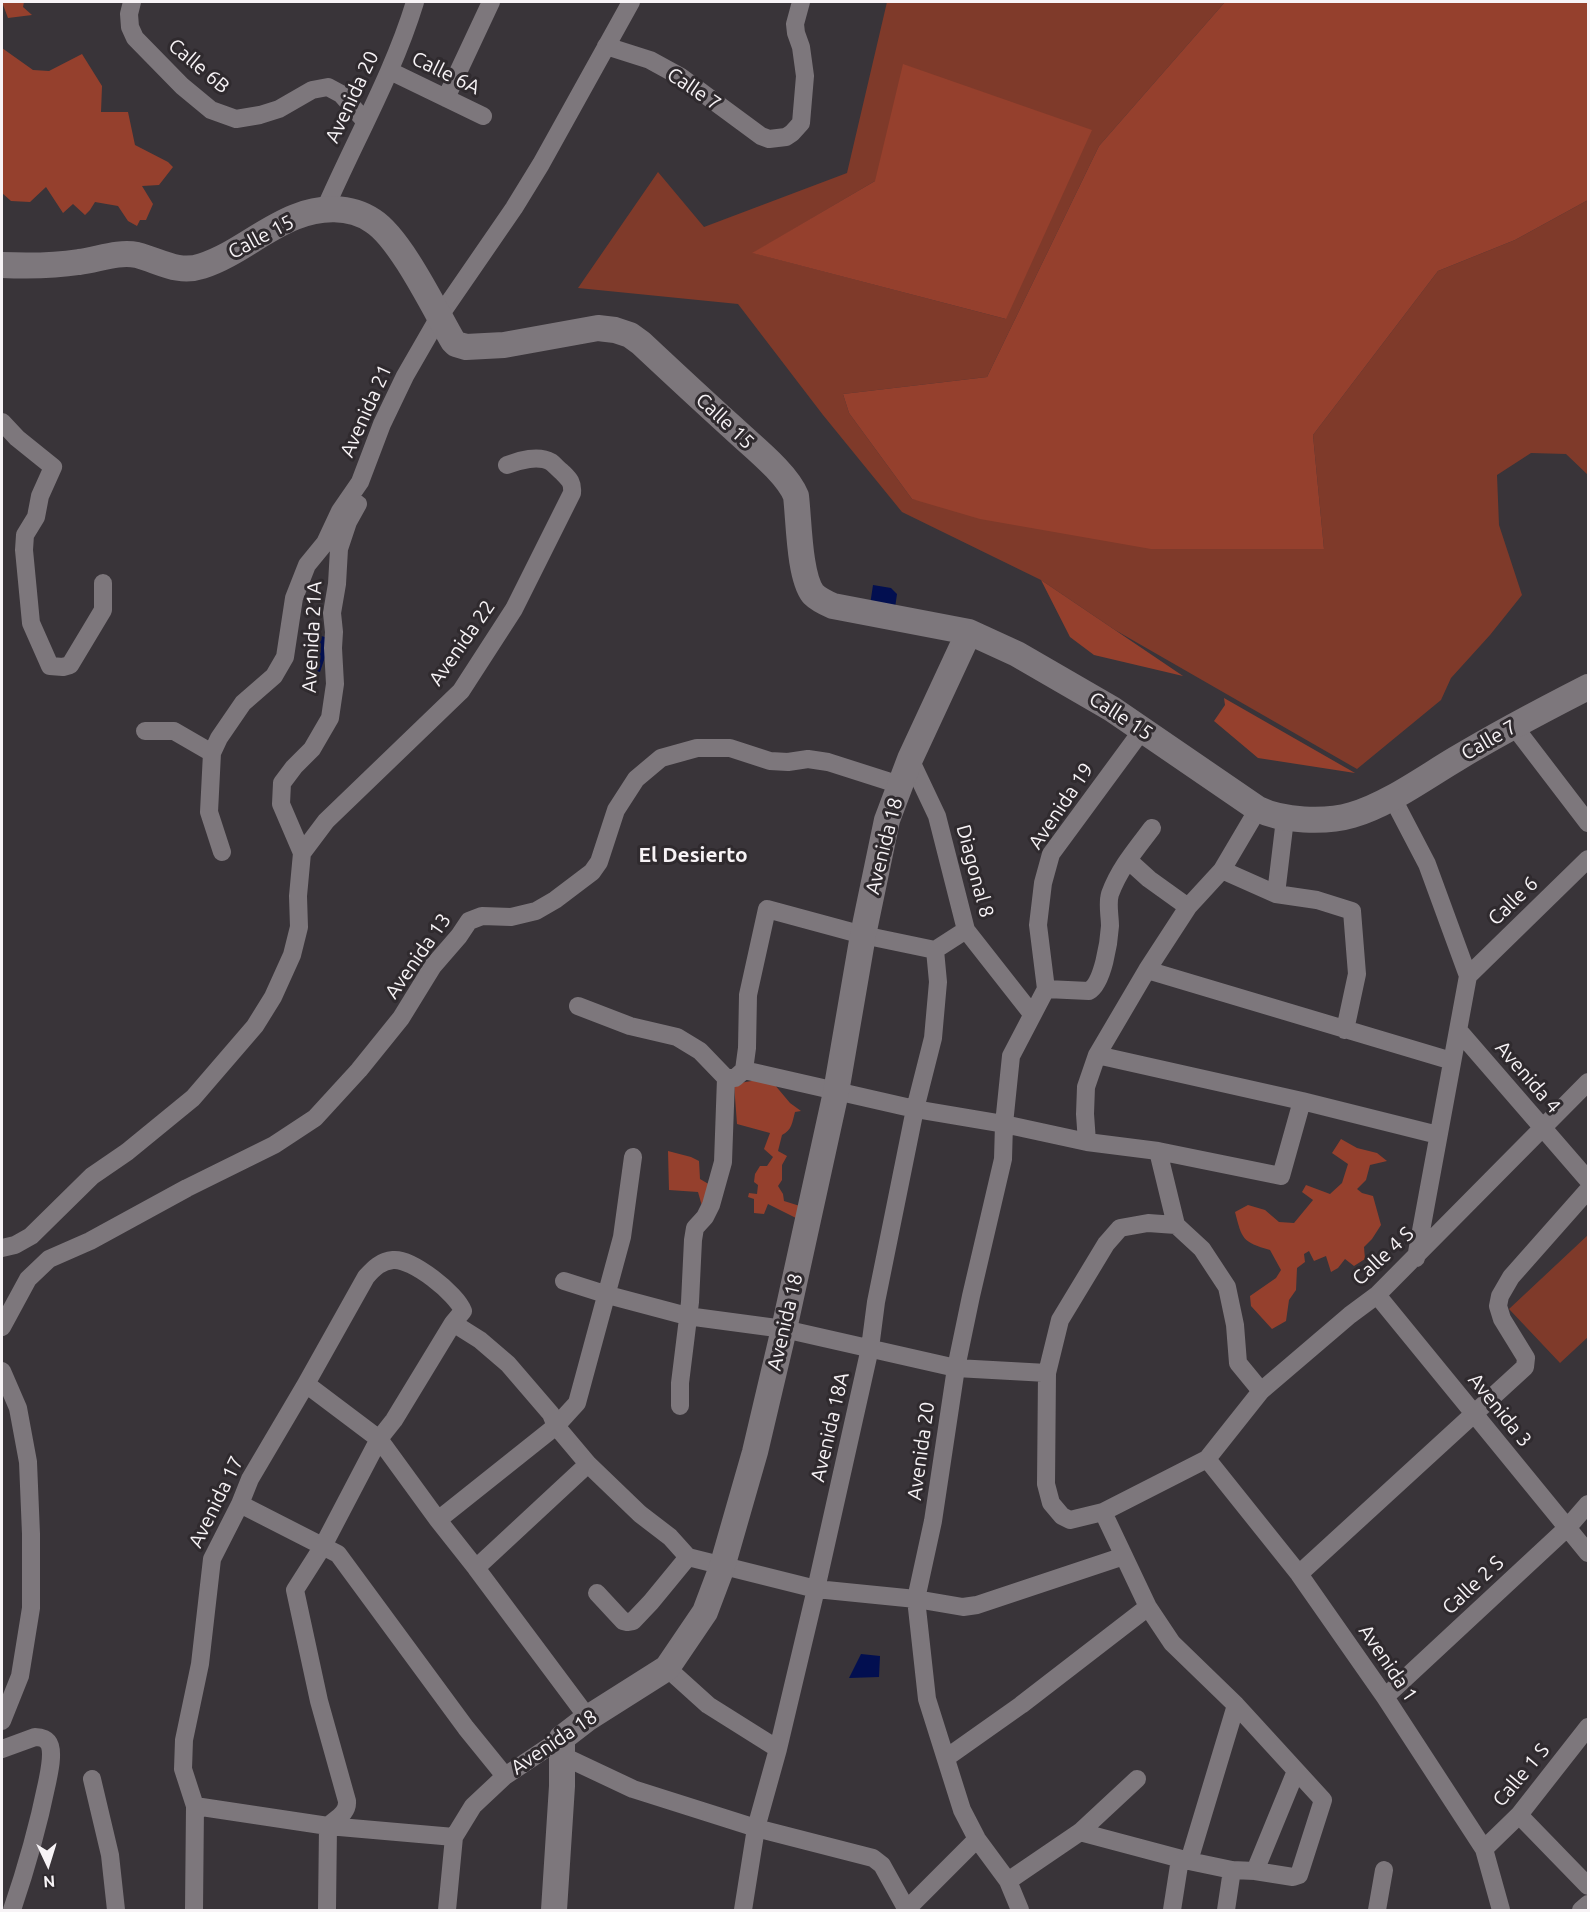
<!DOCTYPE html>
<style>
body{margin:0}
#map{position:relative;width:1590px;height:1912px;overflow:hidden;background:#393439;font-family:Ubuntu,sans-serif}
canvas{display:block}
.frame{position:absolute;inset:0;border:3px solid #f7f3f6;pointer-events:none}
.north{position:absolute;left:18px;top:1834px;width:60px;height:60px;-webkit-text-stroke:4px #2f2a2e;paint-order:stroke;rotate:176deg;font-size:16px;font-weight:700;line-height:24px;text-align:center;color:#f7f3f6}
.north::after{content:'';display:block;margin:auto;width:21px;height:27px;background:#f7f3f6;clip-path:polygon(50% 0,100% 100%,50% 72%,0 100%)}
</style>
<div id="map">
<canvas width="1590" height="1912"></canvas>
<div class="frame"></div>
<div class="north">N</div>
</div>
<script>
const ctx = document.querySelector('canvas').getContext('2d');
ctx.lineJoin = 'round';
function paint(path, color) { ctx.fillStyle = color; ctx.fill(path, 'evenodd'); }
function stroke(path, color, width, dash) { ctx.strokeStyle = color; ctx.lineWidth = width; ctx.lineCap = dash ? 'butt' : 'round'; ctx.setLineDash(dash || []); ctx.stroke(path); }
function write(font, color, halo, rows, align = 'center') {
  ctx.font = font + ' Ubuntu,sans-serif'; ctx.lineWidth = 6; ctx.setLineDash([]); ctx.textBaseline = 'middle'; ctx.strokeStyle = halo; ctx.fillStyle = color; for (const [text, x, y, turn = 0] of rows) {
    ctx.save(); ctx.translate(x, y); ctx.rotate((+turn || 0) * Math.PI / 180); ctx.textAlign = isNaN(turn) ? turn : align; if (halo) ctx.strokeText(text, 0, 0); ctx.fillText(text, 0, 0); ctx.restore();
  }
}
paint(new Path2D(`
 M 887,2 L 1225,2 L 1099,146 L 987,377 L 843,394 L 849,413 L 912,499 L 1324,549 L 1313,435 L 1438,271 L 1515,240 L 1588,200 L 1588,475 L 1566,454 L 1531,453 L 1497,475 L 1499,525 L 1522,595 L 1490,635 L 1451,678 L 1441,700 L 1357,769 L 1115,630 L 1041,580 L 902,512 L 823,415 L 738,304 L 578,288 L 658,172 L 704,227 L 847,173 ZM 875,181 L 1006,319 L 753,253 Z
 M 1588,1235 L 1588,1337 L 1560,1363 L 1509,1309 Z`), '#7f3a2a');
paint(new Path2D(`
 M 2,2 L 24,2 L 23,7 L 32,15 L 8,18 Z
 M 1225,2 L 1588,2 L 1588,200 L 1515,240 L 1438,271 L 1313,435 L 1324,549 L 1151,549 L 980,519 L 912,499 L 849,413 L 843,394 L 987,377 L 1099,146 Z
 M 2,48 L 33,70 L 49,71 L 82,54 L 102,86 L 101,112 L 128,112 L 135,145 L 168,162 L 173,167 L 159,185 L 142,186 L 153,204 L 146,220 L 140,220 L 137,226 L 128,221 L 118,206 L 95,202 L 90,210 L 85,215 L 73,204 L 63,213 L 46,187 L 30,202 L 11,201 L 2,193 Z
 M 903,64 L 1092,130 L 1006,319 L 752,253 L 875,181 Z
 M 1041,580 L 1183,676 L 1094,655 L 1070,637 Z
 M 1224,698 L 1355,773 L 1258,758 L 1214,721 L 1225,705 Z
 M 769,1078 L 790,1103 L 801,1111 L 795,1112 C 792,1123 792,1130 782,1135 L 778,1151 L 787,1156 L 782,1165 L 782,1180 L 778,1186 L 783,1194 L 784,1201 L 803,1207 L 798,1219 L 768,1204 L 764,1214 L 754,1213 L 754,1199 L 748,1197 L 749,1193 L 757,1194 L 758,1185 L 754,1182 L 755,1174 L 760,1166 L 767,1166 L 773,1157 L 764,1149 L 770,1133 L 737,1124 L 734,1084 Z
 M 1341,1139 L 1357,1148 L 1377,1153 L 1387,1161 L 1370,1165 L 1366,1180 L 1357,1189 L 1362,1193 L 1373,1196 L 1381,1225 L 1372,1239 L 1364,1247 L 1365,1259 L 1354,1266 L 1345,1259 L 1338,1268 L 1331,1272 L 1326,1256 L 1314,1261 L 1309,1251 L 1304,1254 L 1305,1262 L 1297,1268 L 1296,1290 L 1289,1300 L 1286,1321 L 1272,1329 L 1251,1306 L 1250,1296 L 1276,1278 L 1281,1270 L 1270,1250 C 1242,1242 1242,1239 1235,1212 L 1248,1205 L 1265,1210 L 1279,1222 L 1294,1223 L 1313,1200 L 1302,1192 L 1306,1185 L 1330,1194 L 1342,1183 L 1348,1164 L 1332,1153 Z
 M 668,1151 L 691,1157 L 699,1161 L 700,1179 L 712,1186 L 702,1206 L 698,1192 L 669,1190 Z`), '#95402d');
paint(new Path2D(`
 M 873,585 L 891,588 L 897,594 L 895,608 L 870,605 Z
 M 315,634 L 331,639 L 320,672 L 304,667 Z
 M 861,1654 L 880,1656 L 879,1677 L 849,1678 Z`), '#020f50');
stroke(new Path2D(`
 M 132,2 L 129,14 L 130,27 L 135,38 L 182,86 L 211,110 L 236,119 L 260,115 L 279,109 L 312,90 L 328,87 L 341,94 L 365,121
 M 606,46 L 650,60 L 681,77 L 761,136 L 769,139 L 786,137 L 792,133 L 801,123 L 805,76 L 801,47 L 796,33 L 795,24 L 801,2
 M 390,71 L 483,116
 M 446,98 L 491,2
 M 325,209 C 355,140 393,74 415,2
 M 2,422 L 17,438 L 53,467 L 40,496 L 36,517 L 25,535 L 24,550 L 31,623 L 50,666 L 63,667 L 70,665 L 103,610 L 103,583
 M 1513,725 L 1588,823
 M 145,731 L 174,731 L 212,753
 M 910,759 L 937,816 L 966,930 L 1032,1014
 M 1392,797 L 1427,864 L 1468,976 L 1416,1258
 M 222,852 L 209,812 L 212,753 L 219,738 L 243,703 L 274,676 L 285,657 L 294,598 L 307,565 L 325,543 L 340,511 L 360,482 L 382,424 L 405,376 L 439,317 L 514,208 L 541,164 L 631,2
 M 302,853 L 326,821 L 461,691 L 514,609 L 572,493 C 573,482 569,479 562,472 C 558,469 555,465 551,462 C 539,455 519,460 507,465
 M 1128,860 L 1149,879 L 1188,907
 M 1222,870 L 1276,894 L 1317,900 L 1352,911 L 1357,974 L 1345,1030
 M 1276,894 L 1285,819
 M 1147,970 L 1452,1061
 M 1468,976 L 1588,859
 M 1046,989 L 1038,925 L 1043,883 L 1051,854 L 1143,729
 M 1046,989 L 1089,991 C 1103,983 1109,942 1110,926 C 1110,916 1107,904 1110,894 C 1119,869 1136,849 1152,828
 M 578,1006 L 630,1026 L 677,1037 L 700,1051 L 726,1078 L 735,1078 L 744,1070 L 915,1109 L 1004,1124 L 1087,1142 L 1158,1151 L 1281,1176 L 1302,1101
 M 1458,1030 L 1588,1180
 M 1097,1055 L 1302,1101 L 1438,1135
 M 744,1070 L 747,1048 L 748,995 L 767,909 L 863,935 L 935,950 L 966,930
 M 1087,1142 L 1085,1114 L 1086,1087 L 1097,1055 L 1147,970 L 1188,907 L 1222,870 L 1258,809
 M 1158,1151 L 1176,1225 L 1202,1249 L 1227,1287 L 1235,1325 L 1238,1363 L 1261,1391
 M 1176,1225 L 1148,1223 L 1120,1228 L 1106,1244 L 1060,1320 L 1047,1373 L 1046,1484 L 1051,1503 L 1062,1516 L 1070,1520 L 1103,1512 L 1207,1459 L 1261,1391 L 1350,1315 L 1377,1295 L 1588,1082
 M 2,1248 L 15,1245 L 31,1236 L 92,1176 L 127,1152 L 193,1098 L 255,1026 L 273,997 L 292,955 L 299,927 L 298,896 L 302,853 L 281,804 L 282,783 L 294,767 L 312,749 L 330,718 L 335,684 L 333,648 L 334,632 L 332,613 L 337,584 L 339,549 L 348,522 L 358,504
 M 564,1281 L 608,1295 L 687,1316 L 784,1329 L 956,1368 L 1047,1373
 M 1377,1295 L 1588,1553
 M 2,1327 L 28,1279 L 49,1259 L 90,1241 L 187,1188 L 274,1145 L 315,1118 L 359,1070 L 401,1018 L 433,966 L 459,936 L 469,921 L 482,916 L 511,917 L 536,911 L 555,900 L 592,872 L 599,862 L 616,810 L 636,779 L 661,758 L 697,748 L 730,748 L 770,761 L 788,762 L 808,759 L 828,762 L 900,785
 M 2,1371 L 18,1408 L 28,1462 L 31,1534 L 31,1608 L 20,1676 L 2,1721
 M 306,1384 L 379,1439 L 438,1520 L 476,1568 L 588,1718
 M 680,1406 L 680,1383 L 690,1302 L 693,1240 L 695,1228 L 705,1217 L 711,1205 L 723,1162 L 726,1078
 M 1207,1459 L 1299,1574 L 1385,1697 L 1484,1849 L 1501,1910
 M 240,1504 L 338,1554 L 466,1728 L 505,1776
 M 438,1520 L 556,1426 L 577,1403 L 622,1237 L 633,1157
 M 476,1568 L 588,1464
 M 1299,1574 L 1525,1367 L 1526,1358 L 1502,1319 L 1498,1306 L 1500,1296 L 1511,1277 L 1588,1190
 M 597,1593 L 623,1621 L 627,1622 L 633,1621 L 651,1602 L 688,1557
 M 667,1668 L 708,1705 L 778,1749
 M 1385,1697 L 1568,1527 L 1588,1504
 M 2,1749 L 35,1737 C 41,1737 48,1739 50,1746 C 53,1756 49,1773 47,1783 C 38,1827 26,1869 12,1910
 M 563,1756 L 633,1789 L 756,1828 L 873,1858 L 882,1865 L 907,1910
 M 946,1758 L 1021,1705 L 1148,1607
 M 92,1779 L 110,1855 L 116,1910
 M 195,1806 L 328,1826 L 454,1837
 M 1519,1815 L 1588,1886
 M 328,1826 C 337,1818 348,1813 347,1801 L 319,1701 L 295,1590 L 323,1546 L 379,1439 L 394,1420 L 453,1323
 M 1080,1832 L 1189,1861 L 1232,1870 L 1255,1871 L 1293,1877 L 1299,1875 L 1323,1800 L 1236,1705 L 1172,1643 L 1148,1607 L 1103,1512
 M 1484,1849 L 1519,1815 L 1588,1727
 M 1189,1861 L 1236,1705
 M 1255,1871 L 1296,1771
 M 1008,1881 L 1080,1832 L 1137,1779
 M 907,1909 L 977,1839
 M 194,1910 L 195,1806 L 183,1769 L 184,1740 L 200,1664 L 212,1559 L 240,1504 L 250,1479 L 306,1384 L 366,1277 C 374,1268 381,1261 393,1260 C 412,1258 457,1294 463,1311 L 453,1323 L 480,1340 L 508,1364 L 551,1414 L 556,1426 L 588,1464 L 640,1514 L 670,1537 L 688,1557 L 816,1589 L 916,1599 L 963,1607 L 977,1605 L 1124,1556
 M 327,1910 L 328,1826
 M 447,1910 L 454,1837 L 473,1806 L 505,1776 L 562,1738
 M 743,1910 L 756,1828 L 778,1749 L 816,1589 L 870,1348 L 876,1302 L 915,1109 L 933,1038 L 938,982 L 935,950
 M 1020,1910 L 1008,1881 L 977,1839 L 962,1810 L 927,1699 L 916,1599 L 933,1521 L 956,1368 L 971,1296 L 1003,1159 L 1004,1124 L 1011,1056 L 1046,989
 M 1172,1910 L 1180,1859
 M 1226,1910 L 1232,1870
 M 1377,1910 L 1384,1870
 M 1581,1910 L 1588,1904`), '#7d777c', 18);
stroke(new Path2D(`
 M 2,265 C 27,266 53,266 79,262 C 97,260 118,251 137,255 C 160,261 178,274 202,266 C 236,255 262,230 295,217 C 319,207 350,205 373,221 C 401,239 435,310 453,341 L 456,344 L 466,347 L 504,345 L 598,328 L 615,330 L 630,335 L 641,343 C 672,372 702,400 733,428 C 752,446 787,473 796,496 C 799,520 799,576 813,594 C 819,600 826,603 833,606 L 969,632 L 1017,654 L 1112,709 L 1258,809 C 1282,821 1325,823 1352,815 C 1387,805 1424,778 1456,759 C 1499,733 1543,710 1588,687
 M 554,1910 L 562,1786 L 562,1738 L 588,1718 L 667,1668 L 705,1612 L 722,1567 L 755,1452 L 784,1329 L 836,1092 L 863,935 L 887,820 L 910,759 L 969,632`), '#7d777c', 26);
write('20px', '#f7f3f6', '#2f2a2e', [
 ["Calle 6B",199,66,40],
 ["Calle 6A",446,73,26],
 ["Calle 7",694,89,34],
 ["Avenida 20",352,97,-65],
 ["Calle 15",261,237,-28],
 ["Avenida 21",366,411,-66],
 ["Calle 15",725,421,43],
 ["Avenida 21A",312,637,-87],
 ["Avenida 22",462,643,-55],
 ["Calle 15",1121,716,33],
 ["Calle 7",1489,740,-30],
 ["Avenida 19",1061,806,-56],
 ["Avenida 18",884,846,-76],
 ["Diagonal 8",975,871,75],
 ["Calle 6",1513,901,-44],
 ["Avenida 13",418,956,-55],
 ["Avenida 4",1528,1077,49],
 ["Calle 4 S",1383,1256,-43],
 ["Avenida 18",785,1322,-77],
 ["Avenida 3",1500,1410,51],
 ["Avenida 18A",830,1427,-77],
 ["Avenida 20",921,1451,-82],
 ["Avenida 17",216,1502,-64],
 ["Calle 2 S",1473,1585,-43],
 ["Avenida 1",1388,1663,56],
 ["Avenida 18",554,1742,-34],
 ["Calle 1 S",1521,1775,-50]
]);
write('bold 21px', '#f7f3f6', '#2f2a2e', [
 ["El Desierto",693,855]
]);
</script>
